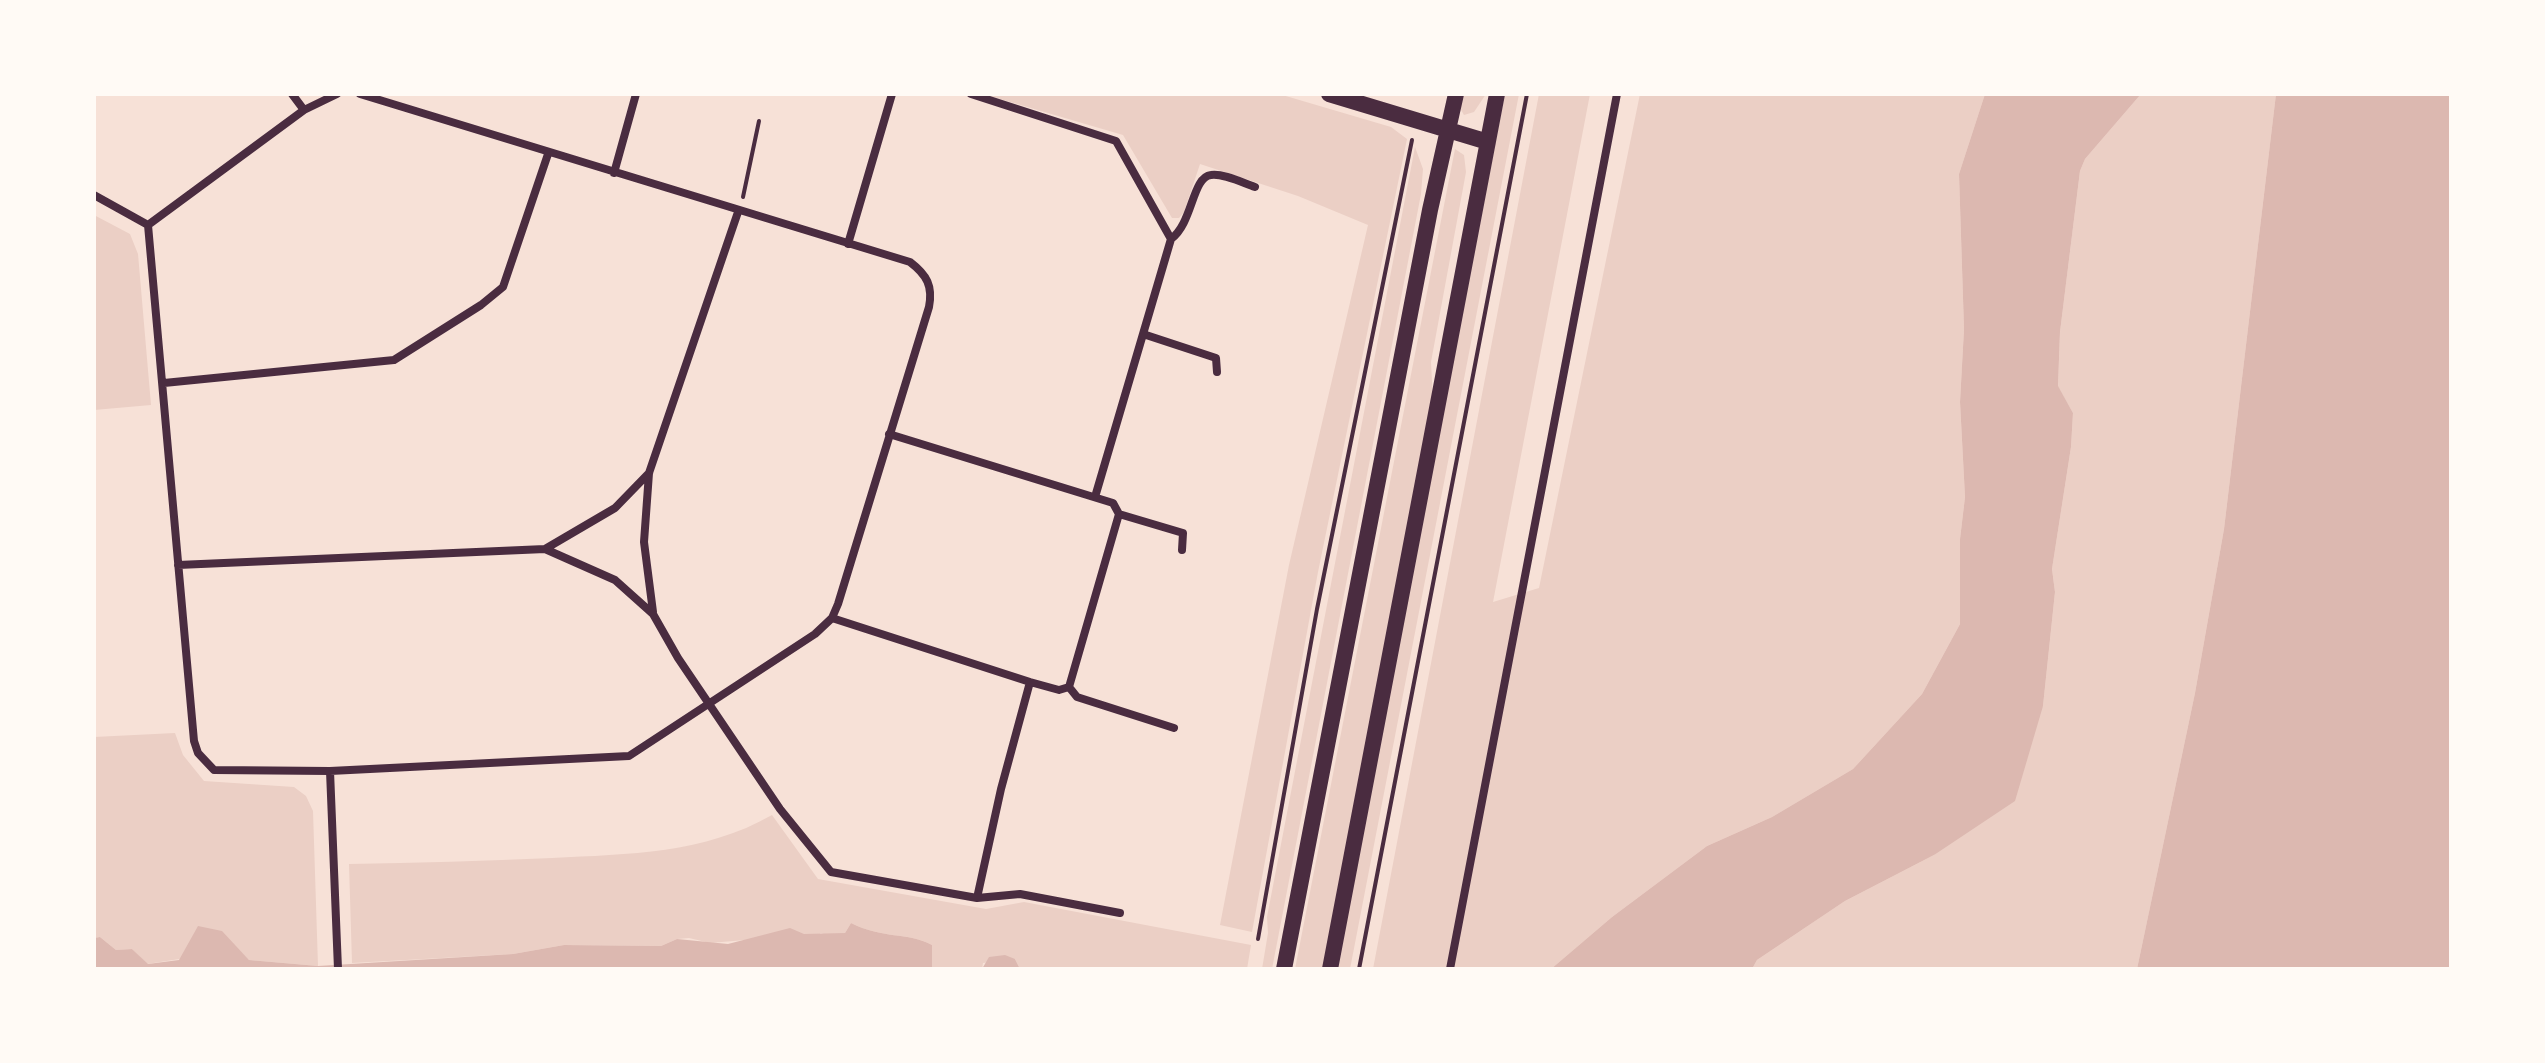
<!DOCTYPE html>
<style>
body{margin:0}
#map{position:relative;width:2545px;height:1063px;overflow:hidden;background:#f7e1d7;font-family:Barlow,sans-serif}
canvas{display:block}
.frame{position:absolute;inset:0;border:96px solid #fffaf5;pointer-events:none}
</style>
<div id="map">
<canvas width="2545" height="1063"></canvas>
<div class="frame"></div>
</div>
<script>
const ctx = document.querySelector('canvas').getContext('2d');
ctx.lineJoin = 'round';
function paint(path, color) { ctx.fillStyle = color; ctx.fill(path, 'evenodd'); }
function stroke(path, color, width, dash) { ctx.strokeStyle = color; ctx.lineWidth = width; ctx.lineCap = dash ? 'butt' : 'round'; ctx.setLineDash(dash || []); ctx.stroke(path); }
paint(new Path2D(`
 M 983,94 L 1279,94 L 1391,127 L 1407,139 L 1318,572 L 1252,932 L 1220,925 L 1289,565 L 1368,225 L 1298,196 L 1200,164 L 1184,212 L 1179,218 L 1172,218 L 1123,135 Z
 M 1462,94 L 1486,94 L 1474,112 L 1464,115 L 1460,108 Z
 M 1505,94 L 1519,94 L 1350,969 L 1336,969 Z
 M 1539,94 L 1590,94 L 1493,602 L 1539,588 L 1640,94 L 1985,94 L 1959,174 L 1964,329 L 1960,402 L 1965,497 L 1960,539 L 1960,624 L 1922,694 L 1853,769 L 1772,817 L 1707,846 L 1612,917 L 1551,969 L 1373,969 Z
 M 2141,94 L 2276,94 L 2224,529 L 2195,693 L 2137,969 L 1752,969 L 1757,960 L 1845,901 L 1934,855 L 2043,706 L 2055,592 L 2052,569 L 2071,447 L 2073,413 L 2058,387 L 2060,332 L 2080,171 L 2085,159 Z
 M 1415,147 L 1423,169 L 1421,194 L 1272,969 L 1262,969 L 1268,933 L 1267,917 Z
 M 1455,149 L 1464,155 L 1466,172 L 1431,362 L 1433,402 L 1323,969 L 1295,969 Z
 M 94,215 L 130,234 L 138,254 L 151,405 L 94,410 Z
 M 175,733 L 183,755 L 204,781 L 294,787 L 306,796 L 313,811 L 318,966 L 249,960 L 238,950 L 147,964 L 132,949 L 116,950 L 100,937 L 94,938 L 94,737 Z
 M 772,815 L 818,879 L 986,909 L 1024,902 L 1251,945 L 1247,969 L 1020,969 L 1015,959 L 983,963 L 982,969 L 932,969 L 932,945 C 908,932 882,939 851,923 L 845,933 L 830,936 L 820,933 L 844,969 L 763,969 L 804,967 L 745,940 L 710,943 L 689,938 L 677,939 L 661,946 L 564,945 L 513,954 L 352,963 L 349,864 C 417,863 485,861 552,858 C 629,854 704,854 772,815 Z`), '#ebcfc5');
paint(new Path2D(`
 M 1985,94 L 2141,94 L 2085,159 L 2080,171 L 2060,332 L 2058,386 L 2073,413 L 2071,447 L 2052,569 L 2055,592 L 2043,706 L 2015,801 L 1934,855 L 1845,901 L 1757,960 L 1752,969 L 1551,969 L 1612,917 L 1707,846 L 1772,817 L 1853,769 L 1922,694 L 1960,624 L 1960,539 L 1965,497 L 1960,402 L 1964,329 L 1959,174 Z
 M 2276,94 L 2451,94 L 2451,969 L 2137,969 L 2195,693 L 2224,529 Z
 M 851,923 C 882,939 908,932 932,945 L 932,969 L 94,969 L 94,938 L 100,937 L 116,950 L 132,949 L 148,964 L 179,960 L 198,926 L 222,931 L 249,960 L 318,966 L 513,954 L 564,945 L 661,946 L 677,939 L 728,944 L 790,928 L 804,934 L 845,933 Z
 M 1005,955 L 1015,959 L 1020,969 L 982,969 L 989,957 Z`), '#dcb8b0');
stroke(new Path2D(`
 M 743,197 L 759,121
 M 1258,939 L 1317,609 L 1412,140
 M 1359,969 L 1527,94`), '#4a2c40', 4);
stroke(new Path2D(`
 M 292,94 L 304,110
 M 971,94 L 1116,141 L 1171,239 L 1095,497
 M 614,173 L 636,94
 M 94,195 L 148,225
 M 148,225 L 194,741 L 198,753 L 214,770 L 330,771 L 629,756 L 815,634 L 832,618 L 838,604 L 929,307 C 933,286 927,275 910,262 L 360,94
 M 148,225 L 304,110 L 337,94
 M 1171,239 C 1193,223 1192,177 1211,175 C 1223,173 1243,183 1255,187
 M 848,244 L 892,94
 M 1143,334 L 1216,358 L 1217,372
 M 164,383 L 394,360 L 481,305 L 503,287 L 548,154
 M 1119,514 L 1183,533 L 1182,550
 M 545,549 L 615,580 L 653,614 L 678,658 L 780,809 L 831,872 L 977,898 L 1001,789 L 1030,682
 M 178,565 L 545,549 L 615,508 L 649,473
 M 653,612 L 644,542 L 649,473 L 738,212
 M 832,618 L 1030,682 L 1059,690 L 1069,687 L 1119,514 L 1113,503 L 889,434
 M 1069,687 L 1077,697 L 1174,728
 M 330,771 L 338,969
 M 977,898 L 1020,894 L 1120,913
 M 1450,969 L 1617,94`), '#4a2c40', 8);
stroke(new Path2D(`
 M 1329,94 L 1488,142
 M 1284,969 L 1430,210 L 1456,94
 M 1330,969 L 1497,94`), '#4a2c40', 16);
</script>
